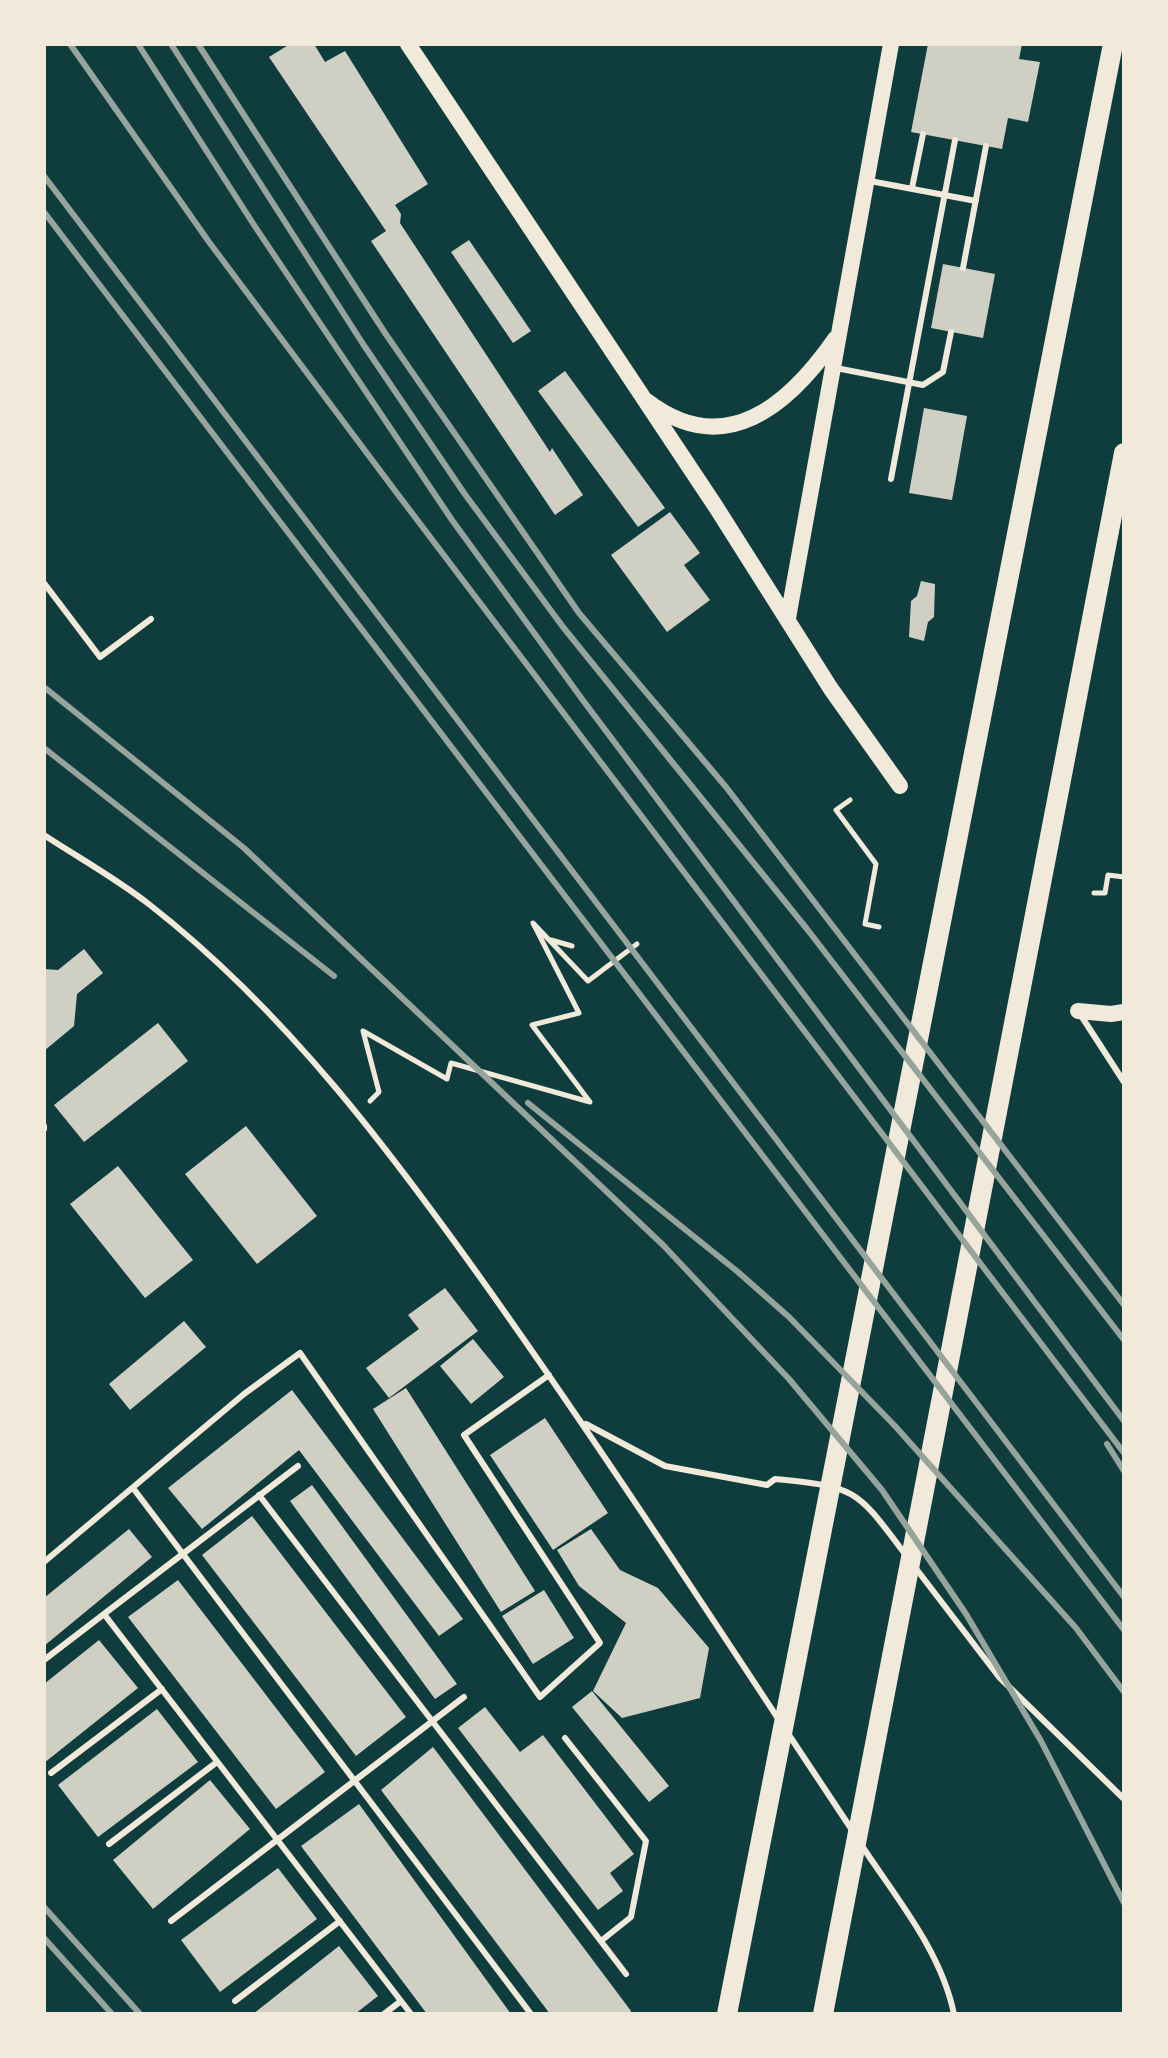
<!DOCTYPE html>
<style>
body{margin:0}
#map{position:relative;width:1168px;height:2058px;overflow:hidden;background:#0f3d3e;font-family:Rubik,sans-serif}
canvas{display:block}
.frame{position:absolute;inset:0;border:46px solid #f1e9da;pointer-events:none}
</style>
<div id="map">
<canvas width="1168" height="2058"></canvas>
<div class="frame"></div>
</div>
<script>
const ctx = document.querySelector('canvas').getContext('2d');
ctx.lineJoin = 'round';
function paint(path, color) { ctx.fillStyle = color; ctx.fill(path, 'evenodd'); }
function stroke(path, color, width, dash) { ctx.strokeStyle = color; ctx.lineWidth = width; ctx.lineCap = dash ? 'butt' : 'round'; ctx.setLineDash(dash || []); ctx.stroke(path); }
paint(new Path2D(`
 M 290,44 L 314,44 L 325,62 L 345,51 L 428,184 L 395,205 L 401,214 L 400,223 L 550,452 L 552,448 L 583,495 L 555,515 L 371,241 L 386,231 L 269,57 Z
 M 928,44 L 1022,44 L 1019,59 L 1040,62 L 1028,122 L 1008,118 L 1002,149 L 911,132 Z
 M 469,240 L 531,331 L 513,343 L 451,252 Z
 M 943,264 L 995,274 L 983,338 L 931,328 Z
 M 565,371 L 665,508 L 638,527 L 538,391 Z
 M 924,408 L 967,416 L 952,500 L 909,493 Z
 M 670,512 L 700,553 L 684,565 L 710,600 L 667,632 L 611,555 Z
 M 921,581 L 935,584 L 934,617 L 928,622 L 924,641 L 909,637 L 911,601 L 917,596 Z
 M 84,949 L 103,973 L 77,994 L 74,1026 L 44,1051 L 44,969 L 58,970 Z
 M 158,1023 L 188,1061 L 84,1142 L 54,1105 Z
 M 246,1126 L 317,1216 L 257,1264 L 185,1174 Z
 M 118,1166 L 193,1260 L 145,1298 L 70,1204 Z
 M 445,1288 L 478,1331 L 389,1398 L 366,1368 L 419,1329 L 408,1315 Z
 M 184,1321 L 206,1347 L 130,1410 L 109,1384 Z
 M 473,1339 L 504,1377 L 471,1404 L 440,1366 Z
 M 406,1388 L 535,1591 L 501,1612 L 373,1409 Z
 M 292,1390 L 463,1619 L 439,1636 L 299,1450 L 202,1529 L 168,1488 Z
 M 545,1418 L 608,1513 L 553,1550 L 490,1455 Z
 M 312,1485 L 457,1684 L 435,1699 L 290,1501 Z
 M 252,1516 L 406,1717 L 356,1756 L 202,1555 Z
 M 129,1529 L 152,1557 L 44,1646 L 44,1598 Z
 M 591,1529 L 620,1570 L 658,1588 L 709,1648 L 700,1698 L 622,1718 L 593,1691 L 626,1623 L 579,1586 L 557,1550 Z
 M 178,1580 L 325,1772 L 276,1809 L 128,1617 Z
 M 544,1590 L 574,1638 L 533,1664 L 502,1616 Z
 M 99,1640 L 138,1688 L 44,1763 L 44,1684 Z
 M 592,1691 L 669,1786 L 649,1802 L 572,1707 Z
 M 485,1707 L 520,1752 L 543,1735 L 634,1854 L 610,1873 L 623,1891 L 598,1910 L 458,1728 Z
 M 157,1709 L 198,1762 L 98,1837 L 58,1785 Z
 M 433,1747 L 631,2011 L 630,2014 L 550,2014 L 381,1790 Z
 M 210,1780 L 250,1829 L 153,1909 L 113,1860 Z
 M 359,1804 L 511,2014 L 427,2014 L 301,1846 Z
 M 278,1868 L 317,1919 L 220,1992 L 181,1940 Z
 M 339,1946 L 378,1996 L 355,2014 L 253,2014 Z`), '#cfcfc3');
stroke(new Path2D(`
 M 850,800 L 836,810 L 876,864 L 865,924 L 879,927
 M 1094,893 L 1105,893 L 1108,875 L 1124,877
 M 551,940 L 572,946
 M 370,1101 L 379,1092 L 363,1031 L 447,1079 L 451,1063 L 590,1102 L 532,1025 L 579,1013 L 533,923 L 588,981 L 637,944`), '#f1e9da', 5);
stroke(new Path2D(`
 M 870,181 L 976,201
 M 912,188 L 923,134
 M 963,268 L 986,146
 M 836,368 L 923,385 L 943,372 L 951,332
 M 891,479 L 955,140
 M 44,583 L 100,657 L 151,619
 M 44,835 C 79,858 117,879 150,905 C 287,1012 392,1153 492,1294 C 591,1434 685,1577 779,1720
 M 1080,1014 L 1124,1082
 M 44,1126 L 44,1129
 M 586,1424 L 665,1466 L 767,1485 L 775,1479 C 857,1487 856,1489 905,1554
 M 133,1488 L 531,2014
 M 259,1495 L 626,1974
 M 44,1562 L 244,1394 L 300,1353 L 540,1697 L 600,1643 L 464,1435 L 549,1375
 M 914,1566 L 999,1677 L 1124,1799
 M 104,1614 L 298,1466
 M 44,1660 L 104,1614 L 411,2014
 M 787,1732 L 852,1830
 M 565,1738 L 646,1841 L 631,1917 L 601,1941
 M 51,1773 L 162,1689
 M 109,1844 L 217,1762
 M 862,1846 C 897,1899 941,1951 954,2014
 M 171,1921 L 464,1697
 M 235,2001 L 340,1921
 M 384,2014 L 401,2001`), '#f1e9da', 6);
stroke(new Path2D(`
 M 408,44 L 716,507 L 831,689 L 900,786
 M 647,401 C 725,461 789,405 835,339
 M 788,618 L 891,44
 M 1078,1011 L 1111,1014 L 1124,1012`), '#f1e9da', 16);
stroke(new Path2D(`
 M 727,2014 L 1113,44
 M 823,2014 L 1124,453`), '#f1e9da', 20);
stroke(new Path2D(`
 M 70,44 L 209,242 L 396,492 L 1124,1453
 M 138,44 L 254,225 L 452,520 L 582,699 L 1124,1421
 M 171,44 L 363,344 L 464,493 L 563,627 L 807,929 L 1124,1340
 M 198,44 L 385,333 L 579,613 L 726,787 L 1124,1305
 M 44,176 L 1124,1597
 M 44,212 L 1124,1630
 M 44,687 L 244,848 L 663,1245 L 789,1379 L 882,1490 L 966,1614 L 1041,1741 L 1124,1903
 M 44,748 L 334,976
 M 528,1103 L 738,1272 L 789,1317 L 895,1426 L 1076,1628 L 1124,1692
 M 1107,1444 L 1124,1471
 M 44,1907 L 140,2014
 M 44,1938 L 112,2014`), '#97a49c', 6);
</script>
